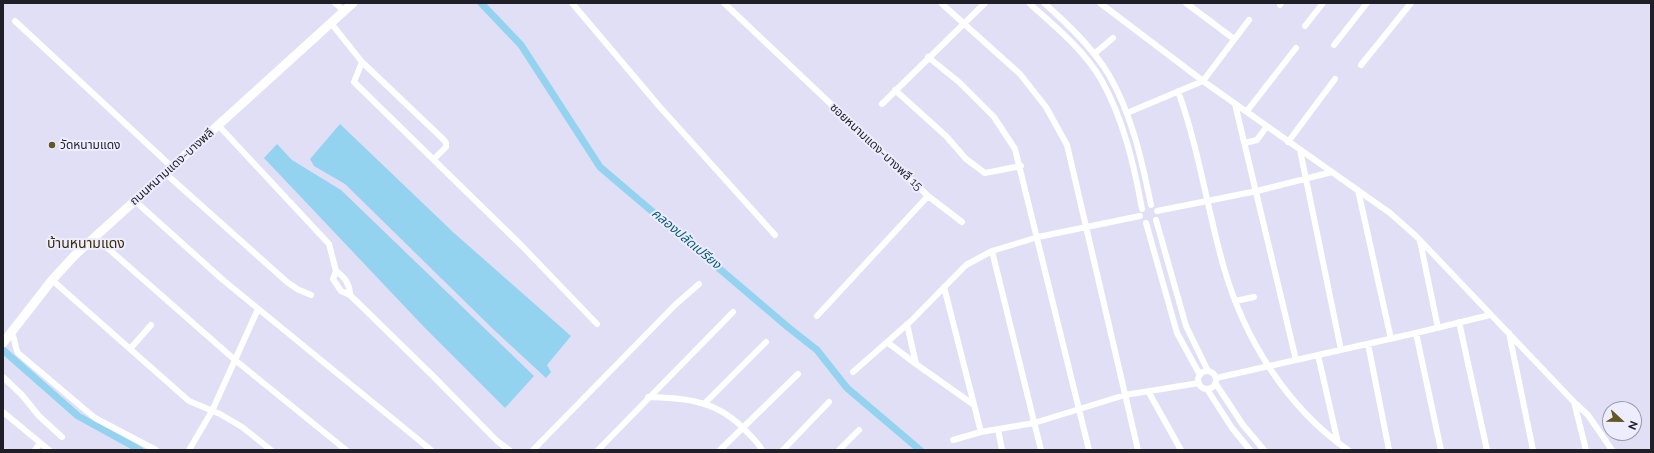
<!DOCTYPE html>
<meta charset="utf-8">
<style>
body{margin:0}
#map{position:relative;width:1654px;height:453px;overflow:hidden;background:#e1dff6;font-family:Raleway,sans-serif}
canvas{display:block}
.frame{position:absolute;inset:0;border:4px solid #201f28;pointer-events:none}
.north{position:absolute;left:1602px;top:401px;width:40px;height:40px;box-sizing:border-box;background:#eeecff;border:1px solid #9c9aa9;border-radius:50%;rotate:112deg;font-size:11px;font-weight:700;line-height:16px;text-align:center;color:#201f28}
.north::after{content:'';display:block;margin:auto;width:14px;height:18px;background:#665623;clip-path:polygon(50% 0,100% 100%,50% 72%,0 100%)}
</style>
<div id="map">
<canvas width="1654" height="453"></canvas>
<div class="frame"></div>
<div class="north">N</div>
</div>
<script>
const ctx = document.querySelector('canvas').getContext('2d');
ctx.lineJoin = 'round';
function paint(path, color) { ctx.fillStyle = color; ctx.fill(path, 'evenodd'); }
function stroke(path, color, width, dash) { ctx.strokeStyle = color; ctx.lineWidth = width; ctx.lineCap = dash ? 'butt' : 'round'; ctx.setLineDash(dash || []); ctx.stroke(path); }
function write(font, color, halo, rows, align = 'center') {
  ctx.font = font + ' Raleway,"Noto Sans Thai",sans-serif'; ctx.lineWidth = 4; ctx.setLineDash([]); ctx.textBaseline = 'middle'; ctx.strokeStyle = halo; ctx.fillStyle = color; for (const [text, x, y, turn = 0] of rows) {
    ctx.save(); ctx.translate(x, y); ctx.rotate((+turn || 0) * Math.PI / 180); ctx.textAlign = isNaN(turn) ? turn : align; if (halo) ctx.strokeText(text, 0, 0); ctx.fillText(text, 0, 0); ctx.restore();
  }
}
paint(new Path2D(`
 M 340,124 L 454,233 L 571,336 L 547,365 L 551,372 L 546,378 L 493,329 L 345,184 L 314,166 L 310,159 Z
 M 277,144 L 292,160 L 341,190 L 534,376 L 505,408 L 424,327 L 264,158 Z`), '#93d3ef');
stroke(new Path2D(`
 M 481,3 L 521,45 L 600,167 L 789,328 L 817,350 L 847,388 L 920,450
 M 3,350 L 78,416 L 140,450`), '#93d3ef', 7);
stroke(new Path2D(`
 M 335,3 L 344,11
 M 572,3 L 659,106 L 775,235
 M 724,3 L 928,196 L 817,316
 M 941,3 L 1020,74 L 1046,107 L 1067,145 L 1138,450
 M 1029,3 C 1055,26 1085,51 1102,81 C 1124,121 1134,165 1142,209
 M 1044,3 C 1068,24 1092,47 1109,75 C 1132,115 1142,161 1151,205
 M 1100,3 L 1203,81 L 1390,213 L 1416,236 L 1574,402 L 1586,450
 M 1186,3 L 1234,39
 M 1280,5 L 1281,3
 M 15,21 L 172,167
 M 331,23 L 362,62 L 354,82 L 522,246 L 597,324
 M 1305,26 L 1323,3
 M 1334,45 L 1367,3
 M 1094,54 L 1113,38
 M 928,57 L 959,82 L 994,117 L 1015,149 L 1089,450
 M 362,62 L 444,140 L 446,143 L 446,147 L 434,159
 M 1361,65 L 1411,3
 M 895,90 L 946,136 L 966,159 L 985,173 L 1021,166
 M 1178,91 C 1199,149 1207,209 1224,268 C 1244,338 1287,408 1348,450
 M 882,104 L 985,3
 M 1235,104 L 1296,360
 M 1247,111 L 1296,48
 M 1127,113 L 1203,81 L 1249,20
 M 218,125 L 329,244 L 336,271 L 333,279 L 341,291 L 350,295 L 433,376 L 497,441 L 509,450
 M 1288,142 L 1335,79
 M 1245,143 L 1257,140 L 1267,126
 M 1300,150 L 1341,350
 M 165,173 L 287,282 L 297,289 L 311,295
 M 1358,190 L 1391,339
 M 928,196 L 962,222
 M 135,201 L 223,280 L 431,450
 M 1157,211 L 1257,191 L 1332,172
 M 1156,220 L 1186,326 L 1208,371
 M 1146,223 L 1177,333 L 1200,375
 M 95,237 L 235,360 L 346,450
 M 1420,241 L 1438,328
 M 992,251 L 1038,237 L 1140,216
 M 336,271 C 345,277 350,285 350,295
 M 52,280 L 189,401 L 220,414 L 242,427 L 271,450
 M 944,287 L 981,432 L 953,440
 M 1235,301 L 1254,297
 M 1459,322 L 1487,450
 M 907,324 L 916,364 L 974,405
 M 11,333 C 16,339 14,346 18,353 L 95,418 L 156,450
 M 1416,333 L 1441,450
 M 1509,333 L 1533,450
 M 887,342 L 916,364
 M 1368,344 L 1389,450
 M 130,349 L 151,325
 M 1318,355 L 1338,443
 M1198 380a9 9 0 1 1 18 0a9 9 0 1 1-18 0Z
 M 853,372 L 911,321 L 966,265 L 992,251 L 1041,450
 M 3,377 L 22,395 L 39,416 L 62,437
 M 1216,378 L 1416,333 L 1490,315
 M 1216,384 L 1243,425 L 1264,450
 M 1207,389 L 1232,428 L 1250,450
 M 1148,391 L 1181,450
 M 648,397 C 689,398 719,401 748,433 C 753,438 759,444 762,450
 M 1575,403 L 1588,415 L 1612,450
 M 704,404 L 766,342
 M 3,412 L 49,450
 M 998,429 L 1002,450
 M 981,432 L 1034,423 L 1125,395 L 1199,383
 M 35,450 L 40,443
 M 189,450 L 212,411 L 258,309
 M 533,450 L 675,305 L 699,284
 M 598,450 L 733,312
 M 720,450 L 798,374
 M 783,450 L 829,402
 M 839,450 L 859,430`), '#fff', 6);
stroke(new Path2D(`
 M 3,343 L 52,280 L 75,255 L 353,3`), '#fff', 9);
for (const [x, y, r, color] of [
 [52,145,4,"#665623"]
]) { const dot = new Path2D(); dot.arc(x, y, r, 0, 2 * Math.PI); ctx.fillStyle = color; ctx.fill(dot); stroke(dot, '#eeecff', 1.5); }
write('12px', '#201f28', '#eeecff', [
 ["วัดหนามแดง",60,145]
], 'left');
write('12px', '#201f28', '#eeecff', [
 ["ซอยหนามแดง-บางพลี 15",876,147,43],
 ["ถนนหนามแดง-บางพลี",172,167,-42]
]);
write('italic 13px', '#055d78', '#eeecff', [
 ["คลองปลัดเปรียง",686,239,40]
]);
write('14px', '#392d02', '#eeecff', [
 ["บ้านหนามแดง",86,244]
]);
</script>
